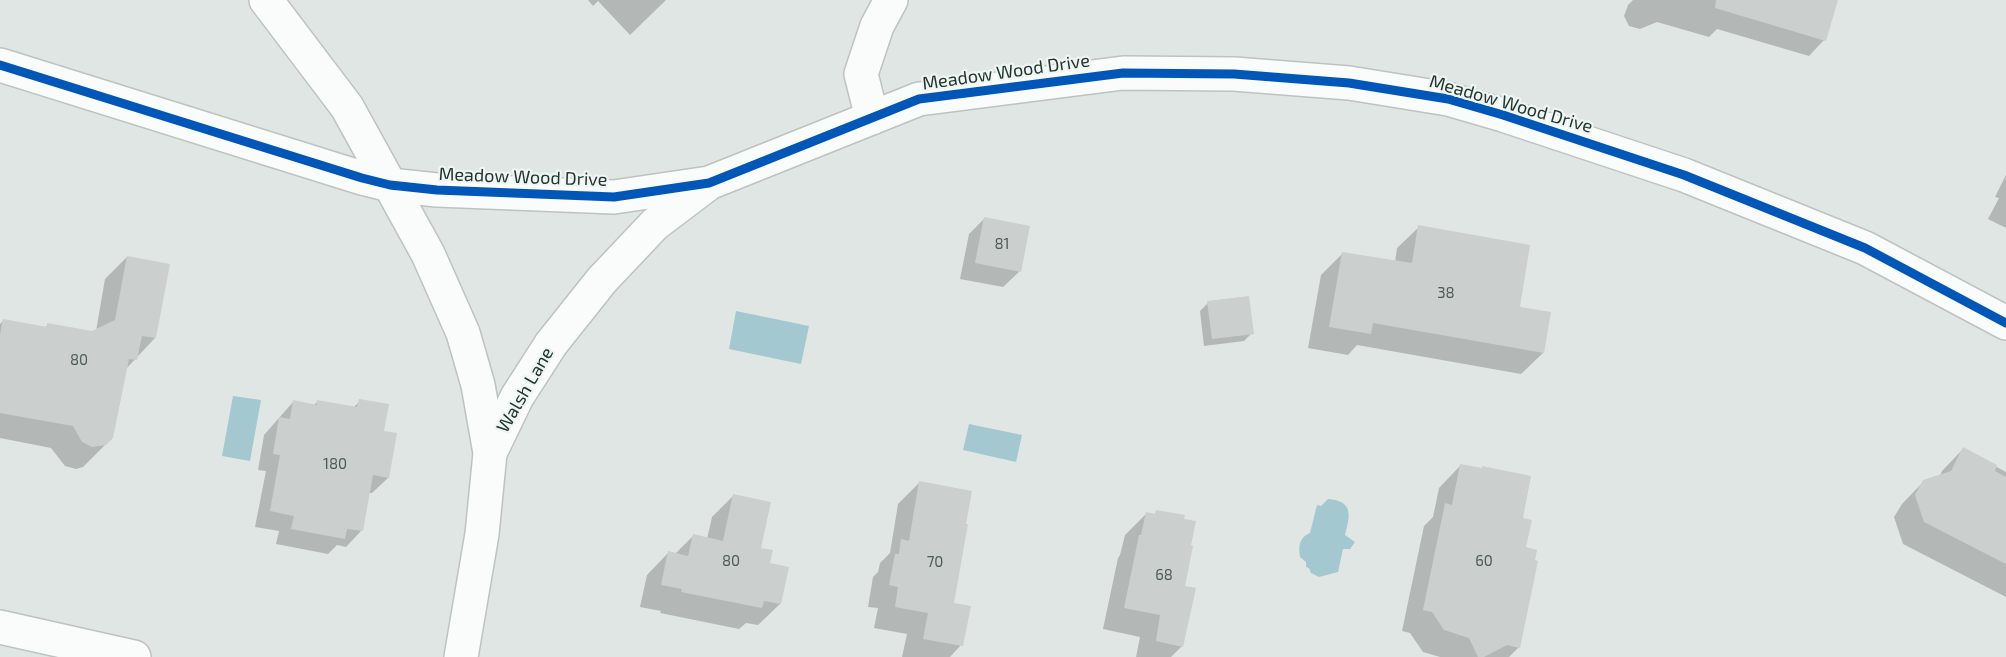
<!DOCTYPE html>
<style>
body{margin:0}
canvas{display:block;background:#e0e6e3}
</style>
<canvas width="2006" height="657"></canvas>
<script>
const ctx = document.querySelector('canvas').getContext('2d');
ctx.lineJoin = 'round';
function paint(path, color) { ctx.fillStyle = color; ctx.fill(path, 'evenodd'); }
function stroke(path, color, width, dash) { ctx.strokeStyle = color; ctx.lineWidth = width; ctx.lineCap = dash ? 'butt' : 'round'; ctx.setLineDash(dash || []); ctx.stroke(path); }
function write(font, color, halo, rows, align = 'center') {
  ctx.font = font + ' "Exo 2",sans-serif'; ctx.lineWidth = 4.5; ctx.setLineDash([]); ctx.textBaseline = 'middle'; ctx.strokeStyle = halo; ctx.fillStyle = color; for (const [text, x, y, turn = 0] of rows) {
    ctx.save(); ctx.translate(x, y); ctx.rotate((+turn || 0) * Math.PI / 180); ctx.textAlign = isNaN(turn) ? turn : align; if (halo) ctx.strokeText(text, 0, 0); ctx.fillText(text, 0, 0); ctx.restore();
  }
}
paint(new Path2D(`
 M 736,311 L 809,326 L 801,364 L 729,349 Z
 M 233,396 L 261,400 L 250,461 L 222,456 Z
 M 969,424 L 1022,435 L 1016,462 L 963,450 Z
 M 1328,499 C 1354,501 1350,516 1345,535 L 1355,542 L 1350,549 L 1343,549 L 1338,572 L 1319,577 L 1311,573 L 1309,568 L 1306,567 L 1306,562 L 1300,557 C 1298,545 1300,537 1310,533 L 1317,505 L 1321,506 Z`), '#a4c8d0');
paint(new Path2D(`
 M 588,0 L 666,0 L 630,35 L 598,1 L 593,6 Z
 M 1633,0 L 1836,0 L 1824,40 L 1809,56 L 1717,29 L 1709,37 L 1657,22 L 1640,29 L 1629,26 L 1624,16 L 1628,5 Z
 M 2006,175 L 2006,228 L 1988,219 L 1999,198 L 1995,197 Z
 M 985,218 L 1019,272 L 1003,287 L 960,279 L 969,234 Z
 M 1419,227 L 1518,308 L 1543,353 L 1521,374 L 1357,345 L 1348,355 L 1308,348 L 1321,275 L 1343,253 L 1395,262 L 1397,248 Z
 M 127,257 L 155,338 L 125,370 L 112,438 L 83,467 L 76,469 L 65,466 L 51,448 L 0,438 L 0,324 L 4,320 L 45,328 L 48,324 L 93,333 L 96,331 L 105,279 Z
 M 1208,303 L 1252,333 L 1244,341 L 1204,346 L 1200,311 Z
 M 318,401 L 353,408 L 360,401 L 383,432 L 388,478 L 372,493 L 368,493 L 361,531 L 346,547 L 337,545 L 328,554 L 276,544 L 279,531 L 255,527 L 266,471 L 258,470 L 264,435 L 293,402 L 313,406 Z
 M 1963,449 L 2006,472 L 2006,597 L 1903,544 L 1894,517 L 1902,504 L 1924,481 L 1939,477 L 1942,471 Z
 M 1460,466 L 1521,519 L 1524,549 L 1519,647 L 1509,657 L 1440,657 L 1423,652 L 1410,633 L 1402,631 L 1424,526 L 1433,517 L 1439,488 Z
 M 920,482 L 961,645 L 950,657 L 902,657 L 907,634 L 874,628 L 878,608 L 868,607 L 873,577 L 878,572 L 880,563 L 890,553 L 898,504 Z
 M 733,496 L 768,564 L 780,604 L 758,625 L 746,623 L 739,629 L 660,613 L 661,611 L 640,607 L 647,575 L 668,553 L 675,554 L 693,536 L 707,539 L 712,517 Z
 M 1157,512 L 1184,587 L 1182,646 L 1171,657 L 1136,657 L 1140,637 L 1103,629 L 1118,558 L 1120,555 L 1125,535 L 1146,514 L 1153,515 Z`), '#0003');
paint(new Path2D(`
 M 1716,0 L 1838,0 L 1826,41 L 1715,8 Z
 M 984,217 L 1030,226 L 1021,272 L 975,263 Z
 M 1418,225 L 1530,245 L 1520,307 L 1551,312 L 1544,353 L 1373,323 L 1371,334 L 1329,327 L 1342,252 L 1412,263 Z
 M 127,256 L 170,264 L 156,338 L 142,336 L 137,360 L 129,359 L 113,438 L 106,445 L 92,447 L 82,442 L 73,426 L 0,413 L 0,335 L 3,319 L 47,327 L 47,323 L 92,331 L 115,320 Z
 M 1249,296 L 1254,334 L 1212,339 L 1207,301 Z
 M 359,399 L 389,404 L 384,431 L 397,433 L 389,478 L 373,475 L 363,531 L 347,529 L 345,539 L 291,529 L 294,516 L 270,511 L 280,455 L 273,454 L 279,417 L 290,419 L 293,400 L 317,405 L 317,400 L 357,407 Z
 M 1963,447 L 1997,465 L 1995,471 L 2006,477 L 2006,564 L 1924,522 L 1915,495 L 1923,480 L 1951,471 Z
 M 1460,464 L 1482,468 L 1482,466 L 1531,476 L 1523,518 L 1532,520 L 1526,547 L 1537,550 L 1535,560 L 1538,561 L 1520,648 L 1507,645 L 1484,657 L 1478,657 L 1469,638 L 1444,630 L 1432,612 L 1423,610 L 1445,503 L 1452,505 Z
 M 919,481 L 972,491 L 966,524 L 968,524 L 954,603 L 971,606 L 963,646 L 923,639 L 928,613 L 895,607 L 898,587 L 889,585 L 895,554 L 899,554 L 901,539 L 909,541 Z
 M 733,494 L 771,502 L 761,548 L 773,550 L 770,563 L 789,567 L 781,604 L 764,601 L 762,608 L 681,592 L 682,589 L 661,585 L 668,551 L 688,556 L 693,534 L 723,541 Z
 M 1156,510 L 1185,515 L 1184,519 L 1196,521 L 1191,545 L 1193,546 L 1185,586 L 1196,588 L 1183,647 L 1156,641 L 1160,615 L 1124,608 L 1139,535 L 1141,535 L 1146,512 L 1155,514 Z`), '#cbcfce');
const minor = new Path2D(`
 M 266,0 L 347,107 L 428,254 L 463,333 L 478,385 L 490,453
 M 0,65 L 362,178 L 390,185 L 437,190 L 614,197 L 709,183 L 919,99 L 1123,73 L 1234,74 L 1349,83 L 1448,99 L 1503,115 L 1684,175 L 1865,248 L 2006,323
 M 872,118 L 861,74 L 877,26 L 891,0
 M 0,627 L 134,657
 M 461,657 L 482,534 L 490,453 L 517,397 L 551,344 L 602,280 L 655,224 L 708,184`);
stroke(minor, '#bdc3c0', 36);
stroke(minor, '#fafbfb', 33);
stroke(new Path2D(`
 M 0,65 L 362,178 L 390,185 L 437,190 L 614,197 L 709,183 L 919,99 L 1123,73 L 1234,74 L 1349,83 L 1448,99 L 1503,115 L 1684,175 L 1865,248 L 2006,323`), '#0057b8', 9);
write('15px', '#4c5c58', null, [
 ["81",1002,244],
 ["38",1446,293],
 ["80",79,360],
 ["180",335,464],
 ["80",731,561],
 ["60",1484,561],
 ["70",935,562],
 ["68",1164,575]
]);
write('18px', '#223631', '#eef5f2', [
 ["Meadow Wood Drive",1006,72,-8],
 ["Meadow Wood Drive",1511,104,16],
 ["Meadow Wood Drive",523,177,2],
 ["Walsh Lane",525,390,-60]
]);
</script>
